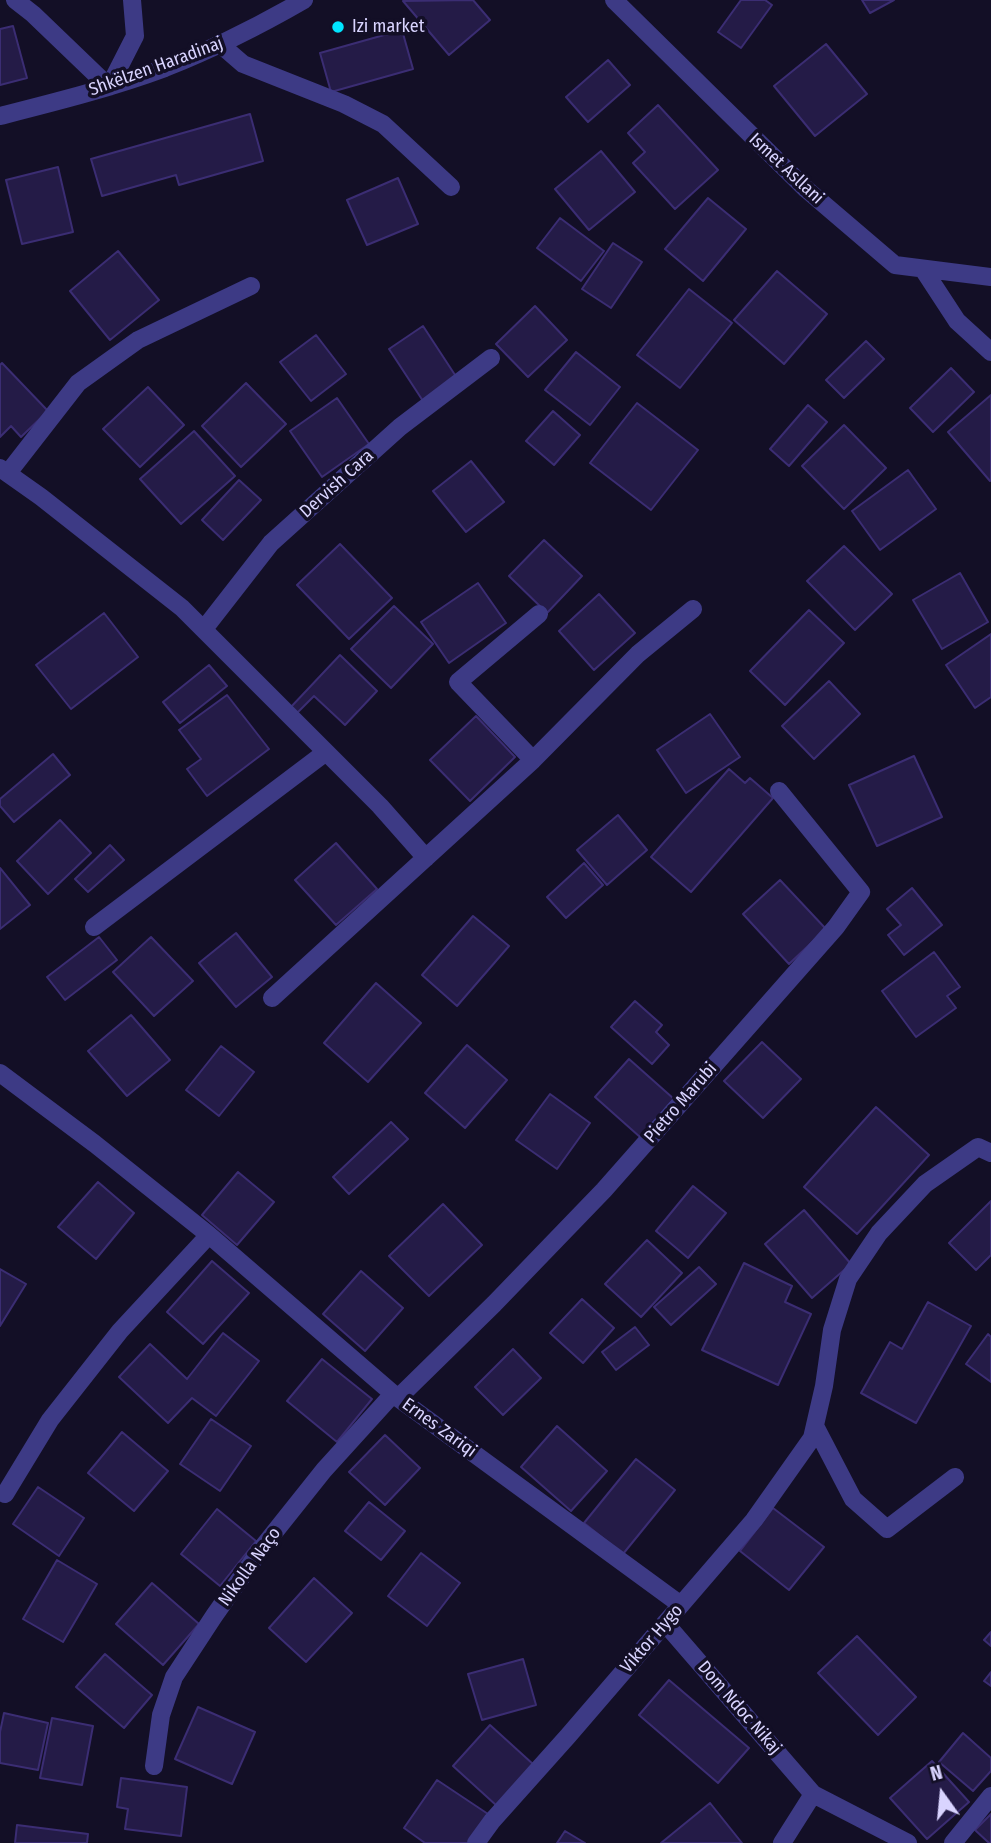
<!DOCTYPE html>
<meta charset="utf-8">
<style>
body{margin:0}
#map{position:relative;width:991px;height:1843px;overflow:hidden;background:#130f26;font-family:"Fira Sans Condensed",sans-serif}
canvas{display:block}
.north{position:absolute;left:907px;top:1759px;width:70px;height:70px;-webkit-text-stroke:5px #130f26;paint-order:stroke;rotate:345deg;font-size:19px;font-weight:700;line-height:28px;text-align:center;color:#d9d4ff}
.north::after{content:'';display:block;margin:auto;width:24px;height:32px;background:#d9d4ff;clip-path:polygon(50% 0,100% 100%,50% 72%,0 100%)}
</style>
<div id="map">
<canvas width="991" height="1843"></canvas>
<div class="north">N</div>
</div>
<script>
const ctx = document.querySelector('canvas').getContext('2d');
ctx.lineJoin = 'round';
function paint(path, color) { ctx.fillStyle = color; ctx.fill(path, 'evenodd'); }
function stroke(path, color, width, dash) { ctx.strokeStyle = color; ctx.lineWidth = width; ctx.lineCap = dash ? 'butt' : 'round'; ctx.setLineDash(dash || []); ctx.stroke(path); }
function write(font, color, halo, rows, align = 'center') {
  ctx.font = font + ' "Fira Sans Condensed",sans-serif'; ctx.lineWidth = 7; ctx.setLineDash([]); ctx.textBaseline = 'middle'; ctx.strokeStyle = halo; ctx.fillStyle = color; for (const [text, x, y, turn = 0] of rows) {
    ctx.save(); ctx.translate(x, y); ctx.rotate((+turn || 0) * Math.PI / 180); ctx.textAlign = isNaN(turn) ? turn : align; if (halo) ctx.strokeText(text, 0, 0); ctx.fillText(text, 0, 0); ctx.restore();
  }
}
const building = new Path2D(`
 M 473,0 L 490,20 L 449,55 L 403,1 Z
 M 741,0 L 765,0 L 772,5 L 741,48 L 718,32 Z
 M 862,0 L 894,0 L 870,13 Z
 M 13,26 L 27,78 L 0,85 L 0,29 Z
 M 402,30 L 413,69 L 331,92 L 320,53 Z
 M 826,44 L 867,94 L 815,136 L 774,86 Z
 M 608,60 L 630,85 L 588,122 L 566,97 Z
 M 658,105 L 718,170 L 675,209 L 633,163 L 645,152 L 628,133 Z
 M 250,114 L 263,161 L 179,185 L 176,175 L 102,196 L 91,159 Z
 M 601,151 L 635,192 L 589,230 L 555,189 Z
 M 58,167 L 73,232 L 22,244 L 6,180 Z
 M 398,178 L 418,224 L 367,245 L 347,200 Z
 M 708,198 L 746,229 L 703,281 L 665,249 Z
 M 560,218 L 604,251 L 581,281 L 537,248 Z
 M 613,243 L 642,262 L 611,308 L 582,289 Z
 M 118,251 L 159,300 L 110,340 L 70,291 Z
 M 777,271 L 827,314 L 784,364 L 734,320 Z
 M 689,289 L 732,323 L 680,388 L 637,355 Z
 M 535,306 L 567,340 L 528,377 L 496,344 Z
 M 423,326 L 457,378 L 423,401 L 389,349 Z
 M 316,335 L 346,374 L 311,401 L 280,362 Z
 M 866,341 L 884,359 L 844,398 L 826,380 Z
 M 576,352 L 620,387 L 590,425 L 545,390 Z
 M 2,363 L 48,411 L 21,437 L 11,426 L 0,437 L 0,365 Z
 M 951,368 L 974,392 L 933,432 L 910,408 Z
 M 246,383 L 286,424 L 241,467 L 202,426 Z
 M 148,387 L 184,425 L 140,467 L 103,429 Z
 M 991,395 L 991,480 L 990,481 L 948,432 Z
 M 337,398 L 369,444 L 322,477 L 290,431 Z
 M 637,403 L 698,450 L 651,510 L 590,463 Z
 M 808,405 L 827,422 L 789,466 L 770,449 Z
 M 553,411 L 580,435 L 554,465 L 526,441 Z
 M 844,425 L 886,468 L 844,509 L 802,466 Z
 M 194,431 L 235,476 L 181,524 L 140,479 Z
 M 471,461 L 504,502 L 466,532 L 433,491 Z
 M 908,470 L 936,509 L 880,550 L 852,511 Z
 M 239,480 L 261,500 L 223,540 L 202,520 Z
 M 544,540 L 582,576 L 547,613 L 509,576 Z
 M 340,544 L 392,598 L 349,639 L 297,585 Z
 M 844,546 L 892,594 L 855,630 L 807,581 Z
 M 960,573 L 988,622 L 942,649 L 913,600 Z
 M 478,583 L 506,623 L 449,663 L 421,622 Z
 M 599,594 L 635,633 L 594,670 L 559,631 Z
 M 394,606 L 433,644 L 391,688 L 351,649 Z
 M 809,610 L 844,643 L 785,705 L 750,671 Z
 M 104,613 L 138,657 L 71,709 L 36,665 Z
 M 991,634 L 991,697 L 975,708 L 946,665 Z
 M 340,655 L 377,691 L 345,725 L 314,696 L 296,714 L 290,708 Z
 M 209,665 L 227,686 L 180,723 L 163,702 Z
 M 829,681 L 860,714 L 814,759 L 782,726 Z
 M 227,695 L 269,749 L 207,796 L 187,769 L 201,759 L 179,730 Z
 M 710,714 L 740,757 L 686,793 L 657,750 Z
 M 476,716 L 515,757 L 470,801 L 430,760 Z
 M 53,754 L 70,775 L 14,822 L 0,806 L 0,799 Z
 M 914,756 L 942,817 L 877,846 L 849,785 Z
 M 729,769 L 745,783 L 750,778 L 773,798 L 691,892 L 651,857 Z
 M 618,815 L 647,850 L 607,885 L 577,850 Z
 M 60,820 L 91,853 L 48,894 L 17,861 Z
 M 336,843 L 377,889 L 336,925 L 295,880 Z
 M 110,845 L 124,860 L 88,892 L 75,879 Z
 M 584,863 L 603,885 L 566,918 L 547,897 Z
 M 0,868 L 30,905 L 0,929 Z
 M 780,880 L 826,929 L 789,964 L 743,914 Z
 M 912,888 L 942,925 L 904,955 L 888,935 L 901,925 L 887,909 Z
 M 473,916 L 509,946 L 457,1006 L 422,975 Z
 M 236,933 L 272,977 L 236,1007 L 199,963 Z
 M 99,937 L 117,960 L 65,1000 L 47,977 Z
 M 151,937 L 193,981 L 154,1016 L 113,972 Z
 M 934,952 L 960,987 L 947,996 L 956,1008 L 916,1037 L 882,991 Z
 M 376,983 L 421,1023 L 368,1082 L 324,1043 Z
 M 635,1001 L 662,1025 L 656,1032 L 669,1045 L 652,1064 L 611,1027 Z
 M 131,1015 L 170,1060 L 127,1096 L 88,1051 Z
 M 762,1042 L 801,1079 L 763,1118 L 724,1081 Z
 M 467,1045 L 507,1080 L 465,1128 L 425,1093 Z
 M 221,1046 L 254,1072 L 219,1116 L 186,1090 Z
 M 629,1059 L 674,1099 L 640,1137 L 595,1097 Z
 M 550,1094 L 590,1123 L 557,1169 L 516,1140 Z
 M 876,1107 L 929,1155 L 857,1234 L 804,1187 Z
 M 391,1122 L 408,1139 L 349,1194 L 333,1177 Z
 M 238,1172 L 274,1202 L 237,1245 L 202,1215 Z
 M 98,1182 L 134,1213 L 96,1259 L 58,1227 Z
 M 693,1186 L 726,1213 L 688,1258 L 656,1231 Z
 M 991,1201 L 991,1255 L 976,1270 L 949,1243 Z
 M 443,1204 L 482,1245 L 429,1296 L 389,1256 Z
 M 804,1210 L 851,1264 L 812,1298 L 765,1244 Z
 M 647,1240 L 682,1273 L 641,1317 L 605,1284 Z
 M 212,1261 L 249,1293 L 203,1344 L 167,1312 Z
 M 744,1263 L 792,1286 L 785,1302 L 811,1314 L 778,1385 L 702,1350 Z
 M 699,1267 L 716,1284 L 671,1325 L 654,1307 Z
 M 0,1269 L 26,1284 L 0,1326 Z
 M 361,1271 L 403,1308 L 365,1351 L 323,1314 Z
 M 582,1299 L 614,1328 L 583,1363 L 550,1333 Z
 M 928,1302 L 971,1326 L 916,1423 L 861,1393 L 890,1342 L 902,1349 Z
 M 635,1327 L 649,1345 L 616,1370 L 602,1352 Z
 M 223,1333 L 259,1361 L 216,1416 L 192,1398 L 168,1423 L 119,1377 L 150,1344 L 187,1379 Z
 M 988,1334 L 991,1337 L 991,1382 L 966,1364 Z
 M 513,1349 L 541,1378 L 503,1415 L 475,1387 Z
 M 322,1359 L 372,1399 L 337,1442 L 287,1401 Z
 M 211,1419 L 251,1446 L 220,1491 L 180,1464 Z
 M 557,1426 L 607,1471 L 571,1511 L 521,1467 Z
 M 122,1432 L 168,1471 L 134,1511 L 88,1473 Z
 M 385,1435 L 420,1468 L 385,1505 L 349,1472 Z
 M 636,1459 L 675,1490 L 623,1554 L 584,1523 Z
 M 38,1487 L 84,1518 L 59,1556 L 13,1524 Z
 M 369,1502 L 405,1531 L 381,1560 L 345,1531 Z
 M 773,1508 L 824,1547 L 789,1590 L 740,1551 Z
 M 217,1509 L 256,1541 L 220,1586 L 181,1554 Z
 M 421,1553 L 460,1583 L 427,1626 L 388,1596 Z
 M 57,1560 L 97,1584 L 63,1642 L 23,1619 Z
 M 314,1578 L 352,1613 L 306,1662 L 269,1628 Z
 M 152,1583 L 199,1624 L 163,1665 L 116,1624 Z
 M 991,1632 L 991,1646 L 984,1640 Z
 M 857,1636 L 916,1697 L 878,1735 L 818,1673 Z
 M 105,1654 L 152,1695 L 124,1728 L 76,1687 Z
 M 523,1659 L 536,1705 L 482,1720 L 468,1674 Z
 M 991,1672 L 991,1686 L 984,1681 Z
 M 669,1680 L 749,1748 L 718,1783 L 639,1715 Z
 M 198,1707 L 255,1732 L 232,1784 L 175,1759 Z
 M 4,1713 L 48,1723 L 38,1770 L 0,1763 L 0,1732 Z
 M 52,1718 L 93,1726 L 82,1785 L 40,1778 Z
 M 490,1725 L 534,1765 L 497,1806 L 453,1766 Z
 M 963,1733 L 991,1758 L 991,1771 L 973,1791 L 939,1762 Z
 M 932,1761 L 969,1802 L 927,1839 L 890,1798 Z
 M 121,1778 L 187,1787 L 181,1836 L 125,1829 L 128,1809 L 117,1807 Z
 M 437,1780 L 488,1814 L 469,1843 L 425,1843 L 404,1828 Z
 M 710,1803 L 742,1843 L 661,1843 Z
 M 991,1814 L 991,1843 L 989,1843 L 975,1830 Z
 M 17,1825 L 88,1834 L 87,1843 L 15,1843 Z
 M 565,1831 L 585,1843 L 557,1843 Z`);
paint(building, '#241b47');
stroke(building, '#3b2d73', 2);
stroke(new Path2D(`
 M 15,0 L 33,14 L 109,87 L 135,36 L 132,0
 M 614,0 L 806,189 L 895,265 L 991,277
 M 221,45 L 243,64 L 344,104 L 383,124 L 451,187
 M 0,116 C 55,102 111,88 165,68 C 213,49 259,26 304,0
 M 923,269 L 957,321 L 991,352
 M 0,468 L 41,497 L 182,608 L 380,806 L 426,858
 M 8,473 L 78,383 L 138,340 L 251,286
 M 204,629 L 271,543 L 400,427 L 491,358
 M 533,760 L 458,682 L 539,614
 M 94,927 L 326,752
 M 272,998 L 533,760 L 638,654 L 693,609
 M 0,1073 L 95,1144 L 209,1235 L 398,1398 L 681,1605
 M 398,1398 L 494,1304 L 604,1190 L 836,927 L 861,892 L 779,791
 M 815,1426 L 853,1499 L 887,1529 L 955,1477
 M 5,1494 L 50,1420 L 120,1331 L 209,1235
 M 665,1623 L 813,1794 L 908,1843
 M 154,1766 L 161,1715 L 174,1677 L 214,1616 L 261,1549 L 324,1470 L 393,1394
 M 476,1843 L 492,1821 L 568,1736 L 754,1520 L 812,1438 L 824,1386 L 832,1330 L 848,1279 L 879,1233 L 925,1184 L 978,1147 L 991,1153
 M 782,1843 L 813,1794
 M 953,1843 L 991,1796`), '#3d3a85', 18);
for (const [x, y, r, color] of [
 [338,27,7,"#00e5ff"]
]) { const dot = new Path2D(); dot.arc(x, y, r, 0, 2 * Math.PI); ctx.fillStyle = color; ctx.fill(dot); stroke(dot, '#130f26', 2.5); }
write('18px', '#d9d4ff', '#130f26', [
 ["Izi market",352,27]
], 'left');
write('18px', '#d9d4ff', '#130f26', [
 ["Shkëlzen Haradinaj",156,67,-20],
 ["Ismet Asllani",786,169,43],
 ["Dervish Cara",337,484,-42],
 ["Pietro Marubi",681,1103,-49],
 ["Ernes Zariqi",439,1428,36],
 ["Nikolla Naço",250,1567,-54],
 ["Viktor Hygo",652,1639,-49],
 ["Dom Ndoc Nikaj",739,1708,49]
]);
</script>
